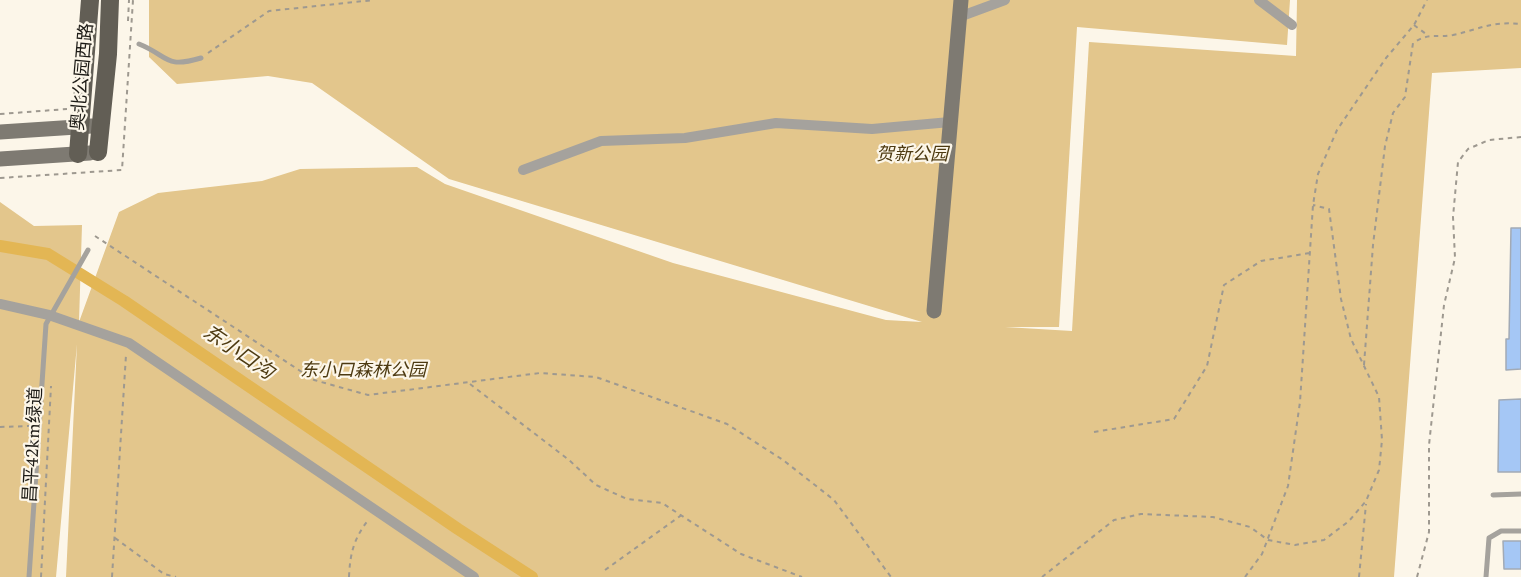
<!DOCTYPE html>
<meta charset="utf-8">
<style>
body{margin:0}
canvas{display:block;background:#fcf6e9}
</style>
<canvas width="1521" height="577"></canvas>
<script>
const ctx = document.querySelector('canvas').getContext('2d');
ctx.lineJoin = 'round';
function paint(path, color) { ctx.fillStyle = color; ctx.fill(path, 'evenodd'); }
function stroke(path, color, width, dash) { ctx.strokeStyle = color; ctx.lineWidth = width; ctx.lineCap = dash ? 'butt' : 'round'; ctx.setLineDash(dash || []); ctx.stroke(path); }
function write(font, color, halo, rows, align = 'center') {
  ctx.font = font + ' Spectral,"Noto Sans SC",serif'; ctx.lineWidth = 4.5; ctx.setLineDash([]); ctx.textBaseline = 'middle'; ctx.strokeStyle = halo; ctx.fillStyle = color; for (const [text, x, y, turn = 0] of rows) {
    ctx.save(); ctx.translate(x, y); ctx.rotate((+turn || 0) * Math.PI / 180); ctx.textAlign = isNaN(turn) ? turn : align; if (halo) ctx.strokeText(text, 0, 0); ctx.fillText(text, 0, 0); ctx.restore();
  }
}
paint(new Path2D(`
 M 149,0 L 1290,0 L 1287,45 L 1077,27 L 1059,327 L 1005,327 L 1072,331 L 1089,42 L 1296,56 L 1297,0 L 1521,0 L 1521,68 L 1432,73 L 1394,577 L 66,577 L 77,344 L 56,577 L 0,577 L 0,202 L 34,226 L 82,225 L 79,322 L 119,212 L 158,193 L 262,181 L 300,169 L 417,167 L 445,184 L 673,263 L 886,320 L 922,322 L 449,179 L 312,83 L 268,76 L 177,84 L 149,57 Z`), '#e3c68c');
stroke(new Path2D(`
 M 0,246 L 48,254 L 124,301 L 458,529 L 532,577`), '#e3b654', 12);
const building = new Path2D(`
 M 1511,228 L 1521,228 L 1521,369 L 1506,370 L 1506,339 L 1509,339 Z
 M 1521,399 L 1521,472 L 1498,472 L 1499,400 Z
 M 1503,541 L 1521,541 L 1521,569 L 1504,569 Z`);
paint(building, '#a5c7f5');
stroke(building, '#a2aab5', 1.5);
stroke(new Path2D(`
 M 128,21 L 129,0
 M 1414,25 L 1426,34
 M 208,53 L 269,11 L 374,0
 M 0,114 L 67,109
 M 0,178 L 122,170 L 133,0
 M 95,236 L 314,380 L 368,395 L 540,373 L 596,377 L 727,424 L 783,460 L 834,500 L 891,577
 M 1364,365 L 1373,245 L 1385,146 L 1393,113 L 1405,97 L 1413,43 C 1430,32 1435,38 1453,35 C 1481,29 1490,21 1521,24
 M 470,384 L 569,460 L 596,485 L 627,499 L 662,503 L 741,554 L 802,577
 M 0,427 L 30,426
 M 1094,432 L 1174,419 L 1207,366 L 1224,285 L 1261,261 L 1310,253
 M 115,538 L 164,574 L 176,577
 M 605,570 L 683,514
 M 41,577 L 51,386
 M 112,577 L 126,355
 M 349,577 C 350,553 354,538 369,519
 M 1042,577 L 1114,520 L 1141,514 L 1213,517 L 1250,527 L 1268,540 L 1295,545 L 1324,540 L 1349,521 L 1366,501 L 1379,470 L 1382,440 L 1379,397 L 1351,339 L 1341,299 L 1329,209 L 1313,205
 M 1245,577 L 1262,554 L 1288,486 L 1300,402 L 1313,205 L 1318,174 L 1337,130 L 1386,58 L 1414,25 L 1427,0
 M 1359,577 L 1366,504
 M 1417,577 L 1429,532 L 1429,445 L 1444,305 L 1455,258 L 1453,217 L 1458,162 L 1468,149 L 1489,140 L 1521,137`), '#9e9990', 2, [4.5, 4.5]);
stroke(new Path2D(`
 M 139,44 C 169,56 164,69 201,58
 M 1493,495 L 1521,494
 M 29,577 L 46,324 L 88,250
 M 1486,577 L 1489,538 L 1501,531 L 1521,531`), '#a5a29d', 5);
stroke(new Path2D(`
 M 1259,0 L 1292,25
 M 959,17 L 1005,0
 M 523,170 L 601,141 L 685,138 L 776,123 L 872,129 L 950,122
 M 0,304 L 49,315 L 129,343 L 474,577`), '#a5a29d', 10);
stroke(new Path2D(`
 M 0,132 L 92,126
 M 0,159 L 90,153
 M 934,311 L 961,0`), '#7e7a72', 15);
stroke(new Path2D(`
 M 98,152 L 108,54 L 110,0
 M 78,154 L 90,0`), '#625e55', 18);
write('18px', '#1d1b16', '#fcf6e9', [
 ["奥北公园西路",84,77,-85],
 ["昌平42km绿道",35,445,-87]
]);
write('italic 18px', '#4d3a11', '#fcf6e9', [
 ["贺新公园",912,156],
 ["东小口森林公园",363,372]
]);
write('italic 20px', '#4e3b12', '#fcf6e9', [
 ["东小口沟",237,354,34]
]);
</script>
